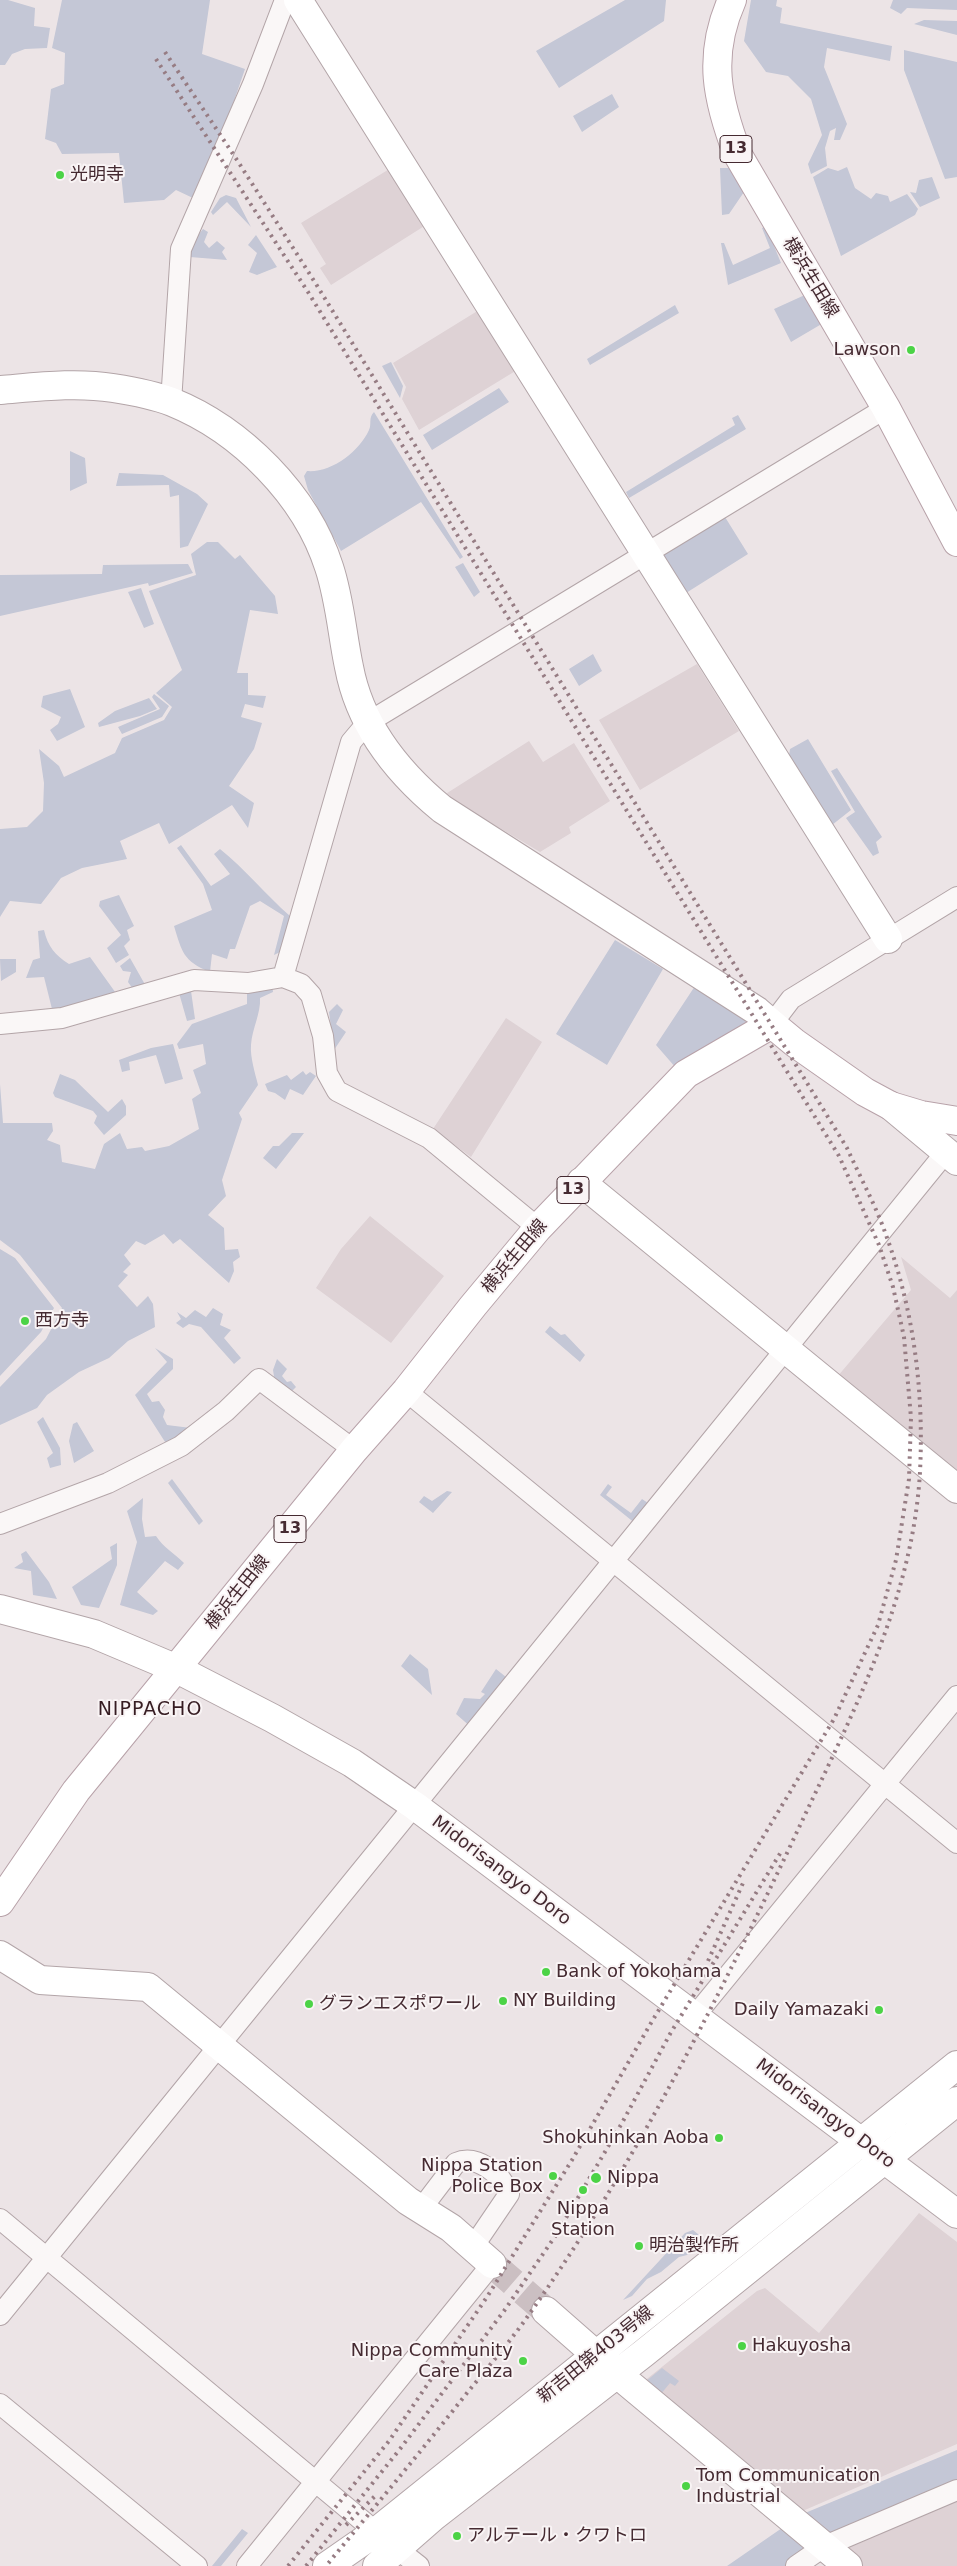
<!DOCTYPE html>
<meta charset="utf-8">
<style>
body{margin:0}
canvas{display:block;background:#ece4e6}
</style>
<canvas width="957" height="2566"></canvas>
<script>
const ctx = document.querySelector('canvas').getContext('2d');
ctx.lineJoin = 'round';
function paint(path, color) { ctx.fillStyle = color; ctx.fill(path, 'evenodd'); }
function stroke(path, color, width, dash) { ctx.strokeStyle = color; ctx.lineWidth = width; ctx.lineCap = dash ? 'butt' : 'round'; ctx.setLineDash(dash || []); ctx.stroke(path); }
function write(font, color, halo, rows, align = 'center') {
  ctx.font = font + ' "DejaVu Sans","Noto Sans JP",sans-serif'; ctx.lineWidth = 4; ctx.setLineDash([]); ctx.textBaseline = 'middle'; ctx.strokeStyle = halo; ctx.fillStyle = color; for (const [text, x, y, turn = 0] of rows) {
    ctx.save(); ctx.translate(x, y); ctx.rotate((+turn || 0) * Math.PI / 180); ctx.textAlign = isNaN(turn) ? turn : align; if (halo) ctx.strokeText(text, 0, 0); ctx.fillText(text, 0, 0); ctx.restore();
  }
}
paint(new Path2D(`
 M 391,168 L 426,225 L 331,285 L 320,268 L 326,264 L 301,223 Z
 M 479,310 L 517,370 L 419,430 L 402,399 L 406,387 L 393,363 Z
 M 697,664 L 739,731 L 640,790 L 599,720 Z
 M 529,741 L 543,762 L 574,743 L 610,801 L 569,827 L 571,833 L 540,852 L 444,795 Z
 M 506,1018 L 542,1042 L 471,1157 L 433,1129 Z
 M 370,1216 L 444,1276 L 391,1343 L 316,1288 L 341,1249 Z
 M 901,1257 L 950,1298 L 957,1290 L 957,1474 L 837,1377 L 911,1290 Z
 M 919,2213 L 957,2242 L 957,2444 L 798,2513 L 643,2382 L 757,2291 L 765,2288 L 819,2333 Z
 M 957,2498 L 957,2566 L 863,2566 L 842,2548 Z`), '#ded2d5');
paint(new Path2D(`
 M 0,0 L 8,0 L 35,8 L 34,26 L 50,28 L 47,48 L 25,49 L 12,54 L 5,65 L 0,65 Z
 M 62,0 L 210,0 L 202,54 L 245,69 L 214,159 L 195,199 L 176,190 L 164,200 L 124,203 L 119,153 L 62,154 L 56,143 L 45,139 L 51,89 L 64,84 L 65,53 L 52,48 Z
 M 625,0 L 666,0 L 664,21 L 559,88 L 536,51 Z
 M 751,0 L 777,0 L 776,6 L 782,8 L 780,23 L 892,46 L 890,61 L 827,48 L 824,67 L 847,124 L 840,140 L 834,140 L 836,128 L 830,131 L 825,148 L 827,166 L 811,174 L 808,164 L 822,135 L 811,99 L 788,76 L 766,72 L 744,41 Z
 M 893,0 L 957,0 L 957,10 L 907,8 L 901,14 L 890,8 Z
 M 924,20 L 957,21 L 957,35 L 914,24 Z
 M 904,50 L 957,62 L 957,177 L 945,179 L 904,70 Z
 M 612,94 L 619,107 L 582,132 L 573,116 Z
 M 847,167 L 855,188 L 871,199 L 876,193 L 888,196 L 890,202 L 907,194 L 918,209 L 915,215 L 841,256 L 813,177 L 828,168 L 838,171 Z
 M 720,168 L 732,168 L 744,192 L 729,214 L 722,215 Z
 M 932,177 L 940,198 L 920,207 L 910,192 L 916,193 L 919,180 Z
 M 226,195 L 236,198 L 251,227 L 227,202 L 213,215 L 211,212 L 220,198 Z
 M 766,226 L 781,263 L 728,285 L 721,243 L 724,243 L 733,265 L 770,248 L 762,228 Z
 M 203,229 L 208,232 L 204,242 L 209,248 L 217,241 L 225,248 L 222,252 L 227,260 L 190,257 L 192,243 Z
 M 256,235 L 277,267 L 257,275 L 249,272 L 257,253 L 248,245 Z
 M 807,294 L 825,322 L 791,342 L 774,309 Z
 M 675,305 L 679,313 L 590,365 L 587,359 Z
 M 391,362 L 403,386 L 400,398 L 382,366 Z
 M 499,388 L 509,402 L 432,450 L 423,435 Z
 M 374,412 L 463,557 L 460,559 L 421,502 L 341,551 L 308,490 L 304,476 L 307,471 C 331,473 359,452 369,430 C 372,424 368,418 374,412 Z
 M 738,415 L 746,429 L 629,498 L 626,492 L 735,425 L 732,418 Z
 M 70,451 L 85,458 L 87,483 L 70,491 Z
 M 119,473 L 163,475 L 197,494 L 208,504 L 188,546 L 180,548 L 179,495 L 170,497 L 169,485 L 116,486 Z
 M 725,517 L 748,554 L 686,593 L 662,555 Z
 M 207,542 L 218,542 L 235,559 L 240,555 L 275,596 L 278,614 L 250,610 L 237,673 L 248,673 L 248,695 L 266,696 L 263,708 L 245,704 L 241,717 L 262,723 L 254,749 L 229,786 L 254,803 L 248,828 L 232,805 L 169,844 L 159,823 L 120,841 L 127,859 L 82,868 L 61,878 L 41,904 L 10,901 L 0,917 L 0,829 L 27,827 L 43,811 L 44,783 L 39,749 L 59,766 L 64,777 L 115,753 L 122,738 L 164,720 L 172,707 L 156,693 L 182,670 L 149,591 L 196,575 L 191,554 Z
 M 463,563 L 480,592 L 474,597 L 455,567 Z
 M 188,564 L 193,573 L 149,586 L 148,583 L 0,616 L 0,575 L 102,574 L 103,565 Z
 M 141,588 L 154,624 L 144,628 L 128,592 Z
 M 593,654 L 602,671 L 579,686 L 569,669 Z
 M 70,689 L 85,727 L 57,741 L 50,730 L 58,724 L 61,717 L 41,707 L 43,696 Z
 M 154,694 L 169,706 L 162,717 L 122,734 L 118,727 L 160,709 L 152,697 Z
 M 149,698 L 157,709 L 140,716 L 99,727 L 98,723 L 115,711 Z
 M 808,739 L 851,810 L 832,825 L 789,756 L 790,749 Z
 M 837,768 L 882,837 L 876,842 L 879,853 L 873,856 L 846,818 L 855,812 L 831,771 Z
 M 181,845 L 211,886 L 230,874 L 214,854 L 220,849 C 245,869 265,894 290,916 L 280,952 L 274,955 L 284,916 L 260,901 L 250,906 L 235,949 L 230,949 L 227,959 L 212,954 L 210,972 C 183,961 182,952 174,926 L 212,910 L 203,884 L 177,848 Z
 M 119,895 L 134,926 L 127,930 L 130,940 L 124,946 L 129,955 L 116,963 L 107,948 L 121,935 L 99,906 L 100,901 Z
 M 44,930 C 48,947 55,955 69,964 L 90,957 L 118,996 L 95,1003 L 52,1009 L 44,977 L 26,978 L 33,960 L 40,958 L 38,931 Z
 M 615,940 L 663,969 L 607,1065 L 556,1034 Z
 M 130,958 L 147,988 L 135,992 L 128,982 L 131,972 L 123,971 L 120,966 Z
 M 0,959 L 16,959 L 16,972 L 1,981 Z
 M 272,984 L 273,992 L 260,998 C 261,1013 252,1029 251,1045 C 250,1057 255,1073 258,1085 L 239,1113 L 242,1119 L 222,1180 L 226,1196 L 208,1215 L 224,1228 L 225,1250 L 238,1249 L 240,1257 L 233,1262 L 234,1271 L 229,1283 L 180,1239 L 173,1244 L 164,1234 L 145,1245 L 136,1241 L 124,1255 L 131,1264 L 123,1272 L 128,1275 L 118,1286 L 137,1307 L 148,1296 L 153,1304 L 155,1327 L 128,1341 L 109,1358 L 79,1372 L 47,1395 L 37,1408 L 0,1425 L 0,1387 L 46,1339 L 62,1308 L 20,1255 L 0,1240 L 0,1084 L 3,1123 L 52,1123 L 53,1131 L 47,1140 L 60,1145 L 62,1162 L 95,1169 L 104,1144 L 120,1133 L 127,1149 L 142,1147 L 145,1151 L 169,1146 L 199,1129 L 192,1099 L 201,1093 L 193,1070 L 206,1064 L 203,1044 L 179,1049 L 177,1044 L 192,1024 L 247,1004 L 247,990 Z
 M 695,986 L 739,1009 L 746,1022 L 735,1032 L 676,1068 L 656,1045 Z
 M 191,991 L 195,1019 L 187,1021 L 179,993 Z
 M 337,1004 L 343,1010 L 336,1024 L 346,1032 L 334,1050 L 329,1012 Z
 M 173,1044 L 183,1079 L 165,1084 L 156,1055 L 129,1062 L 130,1070 L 122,1072 L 119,1060 L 151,1048 Z
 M 303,1071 L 306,1075 L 310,1072 L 316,1076 L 303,1095 L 290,1089 L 285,1100 L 275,1093 L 268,1091 L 265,1084 L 287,1075 L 291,1080 Z
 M 60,1074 L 75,1080 L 108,1112 L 122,1099 L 126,1106 L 126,1115 L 104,1135 L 94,1123 L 97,1116 L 93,1111 L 55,1097 L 53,1093 Z
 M 292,1133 L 304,1133 L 276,1169 L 263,1158 L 273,1146 L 279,1146 Z
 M 0,1249 L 15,1258 L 54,1308 L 41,1332 L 0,1376 Z
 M 213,1308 L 223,1314 L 220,1325 L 231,1330 L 224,1338 L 241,1358 L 234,1364 L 201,1327 L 189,1324 L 183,1328 L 176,1323 L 181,1319 L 177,1312 L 186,1318 L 195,1310 L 206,1317 Z
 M 550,1326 L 561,1335 L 565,1334 L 585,1355 L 580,1362 L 545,1332 Z
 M 155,1348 L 173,1359 L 173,1369 L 147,1394 L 152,1402 L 159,1401 L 165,1410 L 163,1417 L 167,1425 L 191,1428 L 167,1445 L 135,1395 L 167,1362 Z
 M 277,1359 L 287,1369 L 282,1376 L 287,1382 L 291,1381 L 296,1387 L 290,1393 L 275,1383 L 273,1370 Z
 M 43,1417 L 60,1448 L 61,1465 L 50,1468 L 47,1458 L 53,1453 L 37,1422 Z
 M 77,1422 L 94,1451 L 74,1463 L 69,1441 L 73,1424 Z
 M 172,1479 L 203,1521 L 199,1525 L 168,1483 Z
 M 608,1484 L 612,1487 L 606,1495 L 631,1513 L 642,1499 L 651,1505 L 636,1524 L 600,1495 Z
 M 447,1491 L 452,1492 L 433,1513 L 419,1502 L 424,1496 L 432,1501 Z
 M 143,1498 L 142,1519 L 145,1537 L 156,1536 C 164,1548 174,1553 184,1563 L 178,1570 L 165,1561 L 137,1592 L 158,1611 L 153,1615 L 120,1605 L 137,1542 L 127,1511 Z
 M 117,1543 L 117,1565 L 99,1608 L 81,1605 L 72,1587 L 112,1559 L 110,1547 Z
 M 26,1551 L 49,1582 L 57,1599 L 33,1595 L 31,1571 L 14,1568 L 23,1562 L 21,1554 Z
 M 410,1654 L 428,1669 L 432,1695 L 401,1666 Z
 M 496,1669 L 511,1681 L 472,1728 L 456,1714 L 464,1698 L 480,1699 L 485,1694 L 481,1692 Z
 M 693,2230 L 704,2239 L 699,2252 L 679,2257 L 661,2272 L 647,2279 L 632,2296 L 623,2300 L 685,2233 Z
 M 662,2368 L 679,2381 L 675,2386 L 670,2383 L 660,2395 L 645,2382 Z
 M 957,2450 L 957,2481 L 829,2536 L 805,2513 Z
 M 782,2528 L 805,2544 L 804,2555 L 789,2566 L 727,2566 Z
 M 242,2529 L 248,2533 L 221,2566 L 212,2566 Z`), '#c4c7d6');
stroke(new Path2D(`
 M 492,2264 L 546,2311`), '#cbbfc2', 28, [28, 14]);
const street = new Path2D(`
 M 171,402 L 181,249 L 253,84 L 285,0
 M 283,977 L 351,742 L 367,723 L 886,408
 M 0,1024 L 62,1018 L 194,980 L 248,983 L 283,977 L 301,984 L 311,995 L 323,1036 L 327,1073 L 337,1091 L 429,1138 L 538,1228
 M 772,1024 L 791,999 L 957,897
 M 406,1391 L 957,1843
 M 0,1524 L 108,1483 L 181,1446 L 226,1411 L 259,1379 L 354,1450
 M 694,2017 L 957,1696
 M 421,2209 L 456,2163 C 477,2154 502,2174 509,2194 L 473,2247
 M 0,2219 L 376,2532
 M 0,2315 L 946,1152
 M 0,2404 L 197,2566
 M 396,2548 L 419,2566
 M 247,2566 L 492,2264
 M 796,2566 L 825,2546 L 957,2490`);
const secondary = new Path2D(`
 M 298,0 L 888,939
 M 0,390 C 37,387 76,382 113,388 C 132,391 154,395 172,402 C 241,430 306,495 329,567 C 340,600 342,634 349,667 C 360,726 397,772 442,809 L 757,1011 L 772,1024
 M 891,1106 L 957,1161
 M 581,1182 L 957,1489
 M 0,1609 L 94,1634 L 177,1669 L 272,1718 L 352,1763 L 415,1806 L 957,2214
 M 0,1955 L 40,1980 L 148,1987 L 408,2201 L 451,2228 L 492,2264
 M 546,2311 L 628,2383 L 848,2566
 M 327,2566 L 376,2532 L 957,2065
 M 377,2566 L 433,2517 L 644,2353 L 957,2101`);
const primary = new Path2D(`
 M 732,0 C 707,56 717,100 738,155 L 886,408 L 957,542
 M 0,1902 L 76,1791 L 354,1450 L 406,1391 L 473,1306 L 538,1228 L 686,1074 L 772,1024 L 795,1043 L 865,1092 L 891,1106 L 921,1115 L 957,1121`);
stroke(street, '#b3a5a8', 22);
stroke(secondary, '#b3a5a8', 30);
stroke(primary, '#b8a2a9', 30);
stroke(street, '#faf7f7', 20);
stroke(secondary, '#fff', 28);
stroke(primary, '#fff', 28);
stroke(new Path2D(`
 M 165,52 L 237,160 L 316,284 L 847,1148 C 860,1177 876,1206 886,1235 C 914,1311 924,1392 920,1472 C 913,1596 855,1709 803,1819 C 721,1994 635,2166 523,2323 C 504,2349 483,2373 463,2398 C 418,2455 372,2510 326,2566
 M 156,59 L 308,292 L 839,1156 L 879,1245 L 893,1287 L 904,1337 L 911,1418 L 909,1479 L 896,1560 L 878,1625 L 834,1719 L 651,2023 L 572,2160 L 487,2297 L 389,2441 L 288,2566
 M 708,1961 L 743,1883
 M 346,2525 L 376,2495
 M 306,2566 L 400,2449 L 504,2311 L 556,2235 L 622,2123 L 670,2034 L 781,1852`), '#967c83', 4, [2.5, 5]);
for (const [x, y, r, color] of [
 [60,175,5,"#4cd346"],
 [911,350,5,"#4cd346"],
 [25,1321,5,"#4cd346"],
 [546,1972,5,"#4cd346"],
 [503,2001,5,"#4cd346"],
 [309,2004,5,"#4cd346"],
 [879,2010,5,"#4cd346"],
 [719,2138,5,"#4cd346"],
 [553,2176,5,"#4cd346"],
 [596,2178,6,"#4cd346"],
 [583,2190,5,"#4cd346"],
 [639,2246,5,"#4cd346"],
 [742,2346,5,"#4cd346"],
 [523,2361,5,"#4cd346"],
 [686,2486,5,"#4cd346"],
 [457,2536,5,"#4cd346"]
]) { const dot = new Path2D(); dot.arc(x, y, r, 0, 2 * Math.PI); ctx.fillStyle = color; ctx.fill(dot); stroke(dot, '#f9f4f5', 2); }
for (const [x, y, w] of [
 [736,149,32],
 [573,1190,32],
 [290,1529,32]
]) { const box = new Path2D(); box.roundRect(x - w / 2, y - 13.5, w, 27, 4); ctx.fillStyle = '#f9f4f5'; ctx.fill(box); stroke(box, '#452a31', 1); }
write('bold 16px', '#452a31', null, [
 ["13",736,149],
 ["13",573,1190],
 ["13",290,1529]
]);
write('18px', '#452a31', '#f9f4f5', [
 ["光明寺",70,175],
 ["Lawson",901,350,"right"],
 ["西方寺",35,1321],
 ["Bank of Yokohama",556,1972],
 ["NY Building",513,2001],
 ["グランエスポワール",319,2004],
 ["Daily Yamazaki",869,2010,"right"],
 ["Shokuhinkan Aoba",709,2138,"right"],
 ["Nippa Station",543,2166,"right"],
 ["Police Box",543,2187,"right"],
 ["Nippa",607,2178],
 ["Nippa",583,2209,"center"],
 ["Station",583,2230,"center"],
 ["明治製作所",649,2246],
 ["Hakuyosha",752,2346],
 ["Nippa Community",513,2351,"right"],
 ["Care Plaza",513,2372,"right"],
 ["Tom Communication",696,2476],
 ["Industrial",696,2497],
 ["アルテール・クワトロ",467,2536]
], 'left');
write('18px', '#452a31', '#f9f4f5', [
 ["横浜生田線",810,278,59],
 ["横浜生田線",515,1257,-50],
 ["横浜生田線",238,1593,-51],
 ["Midorisangyo Doro",501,1871,37],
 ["Midorisangyo Doro",825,2114,37],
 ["新吉田第403号線",596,2355,-39]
]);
ctx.letterSpacing = '1px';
write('19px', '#361c22', '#f9f4f5', [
 ["NIPPACHO",150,1710]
]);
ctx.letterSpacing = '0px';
</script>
